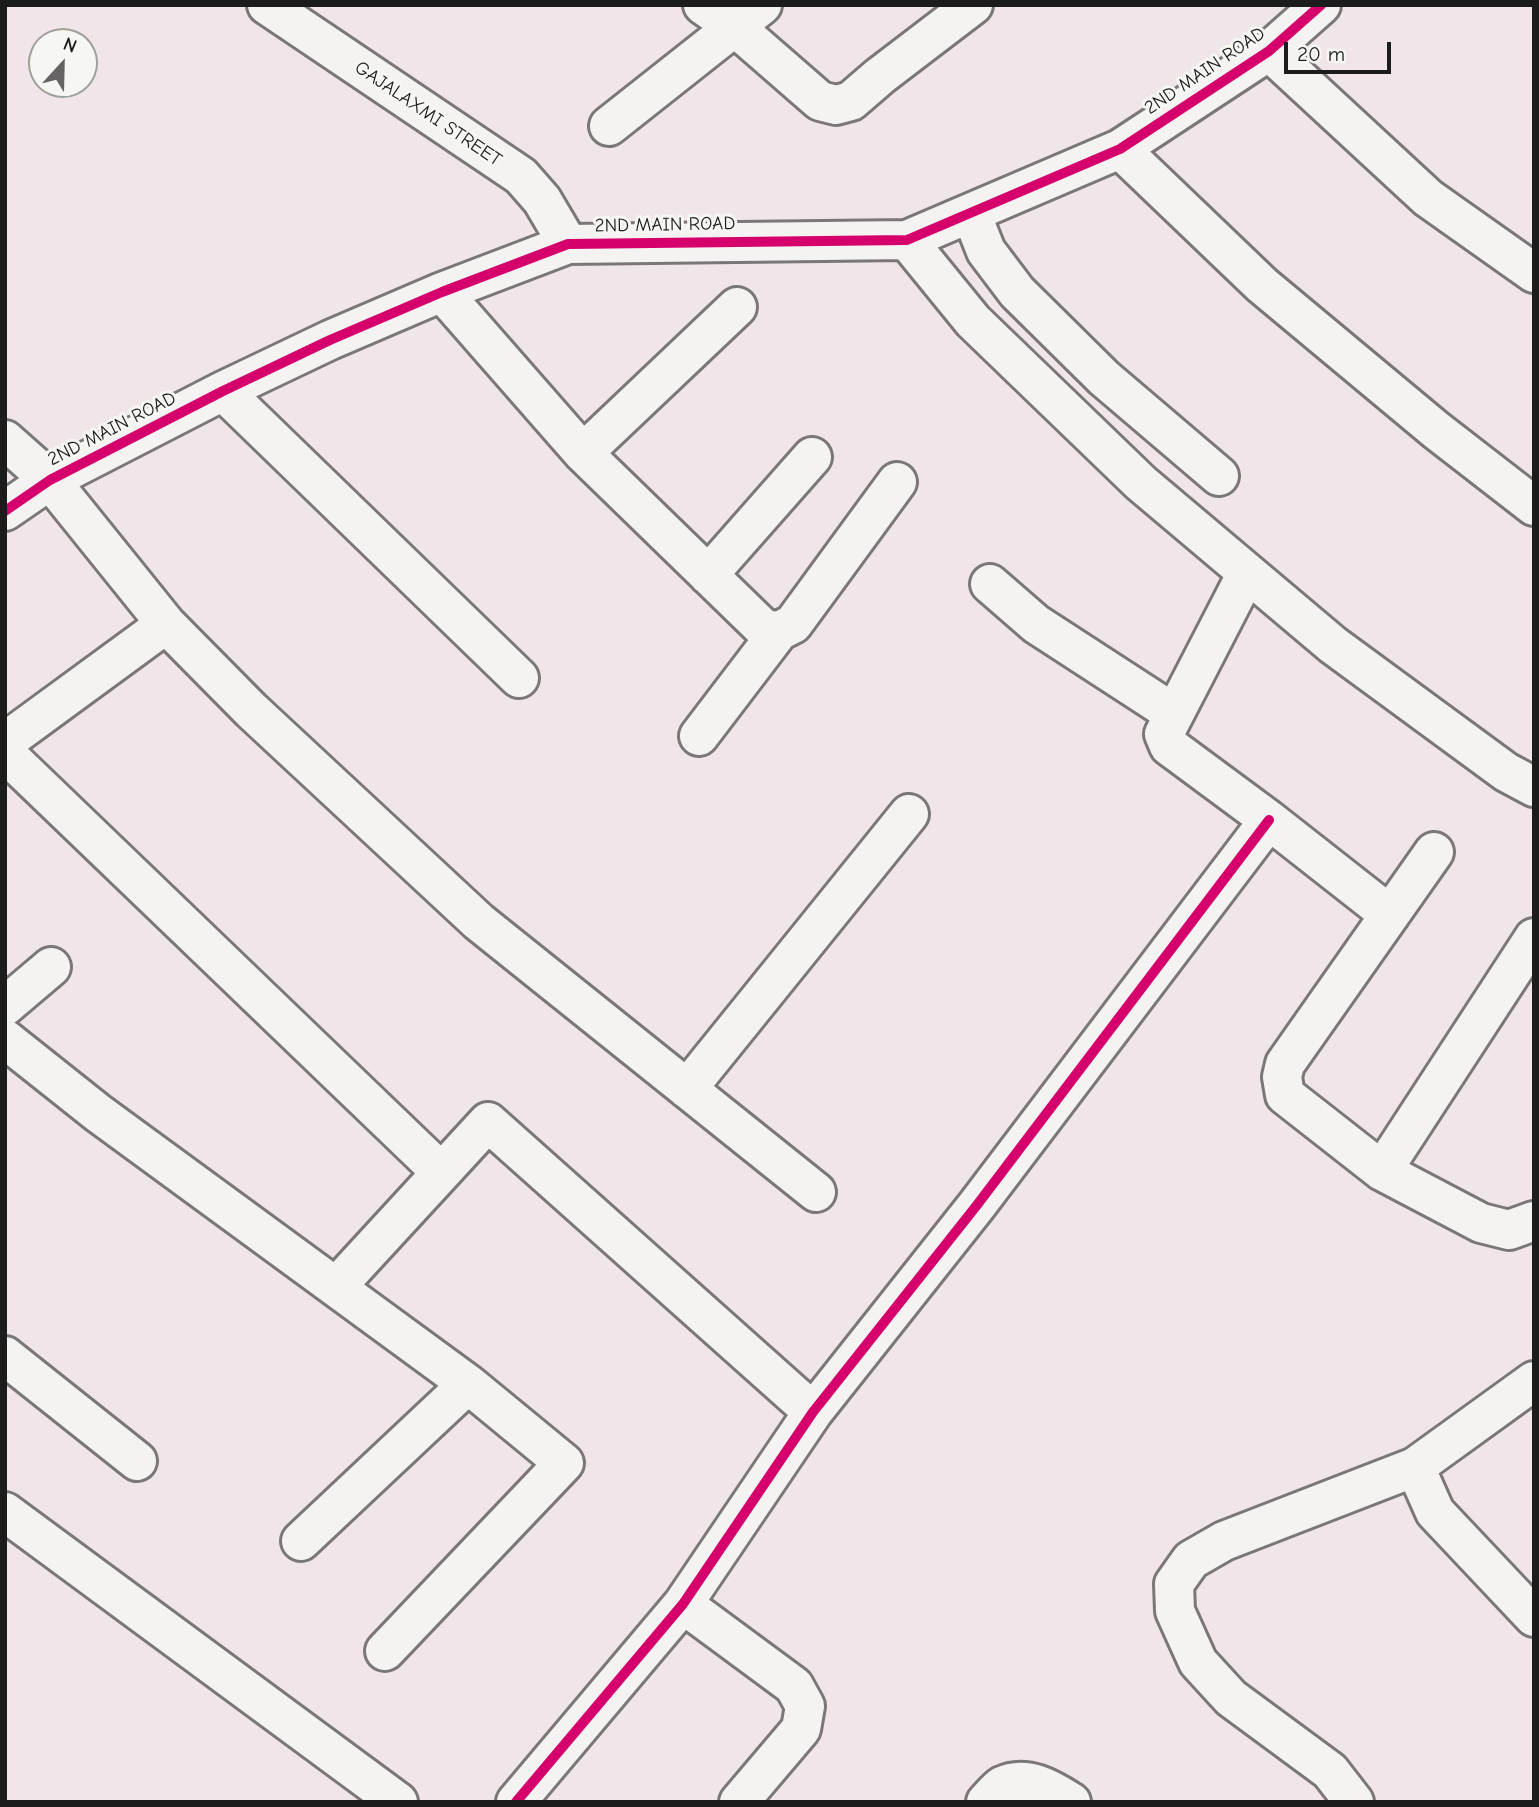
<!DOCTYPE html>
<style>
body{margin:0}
#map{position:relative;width:1539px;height:1807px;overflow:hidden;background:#f0e6ea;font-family:"Comic Neue",sans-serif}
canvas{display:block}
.frame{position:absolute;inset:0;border:7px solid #1c1c1c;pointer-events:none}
.north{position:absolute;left:28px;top:28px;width:70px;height:70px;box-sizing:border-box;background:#f6f6f2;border:2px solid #9f9f9c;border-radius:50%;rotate:22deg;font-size:19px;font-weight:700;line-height:28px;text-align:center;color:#1c1c1c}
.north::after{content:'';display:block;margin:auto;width:24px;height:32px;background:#666364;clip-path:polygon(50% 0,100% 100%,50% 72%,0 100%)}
.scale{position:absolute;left:1284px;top:42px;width:107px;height:32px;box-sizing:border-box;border:4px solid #1c1c1c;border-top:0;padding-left:9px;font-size:21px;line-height:24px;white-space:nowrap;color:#1c1c1c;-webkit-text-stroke:5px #f6f6f2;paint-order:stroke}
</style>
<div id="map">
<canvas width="1539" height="1807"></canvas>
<div class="frame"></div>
<div class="north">N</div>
<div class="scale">20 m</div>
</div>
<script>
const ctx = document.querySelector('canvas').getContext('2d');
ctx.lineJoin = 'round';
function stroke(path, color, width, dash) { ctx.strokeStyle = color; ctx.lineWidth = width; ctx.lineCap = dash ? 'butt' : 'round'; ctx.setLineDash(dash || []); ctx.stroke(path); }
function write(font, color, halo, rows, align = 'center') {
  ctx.font = font + ' "Comic Neue",sans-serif'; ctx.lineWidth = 6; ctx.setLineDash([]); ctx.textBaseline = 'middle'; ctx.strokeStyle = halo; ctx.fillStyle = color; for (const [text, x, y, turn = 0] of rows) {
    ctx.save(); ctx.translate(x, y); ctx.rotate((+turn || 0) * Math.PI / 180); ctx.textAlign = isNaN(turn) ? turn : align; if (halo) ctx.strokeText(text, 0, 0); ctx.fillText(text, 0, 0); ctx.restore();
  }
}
const street = new Path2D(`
 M 267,5 L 521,176 L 542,200 L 568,244
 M 703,5 L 735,27 L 820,101 L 836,105 L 851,101 L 880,76 L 973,5
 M 1269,51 L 1428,198 L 1534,273
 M 609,126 L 762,5
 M 1120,149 L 1262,285 L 1436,430 L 1534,506
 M 971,213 L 986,251 L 1017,292 L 1104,378 L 1219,476
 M 907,240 L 973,321 L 1141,483 L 1333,645 L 1506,772 L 1534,787
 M 442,292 L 583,453 L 764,629 L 779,631 L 793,624 L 897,482
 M 223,391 L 519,678
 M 5,440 L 50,480 L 166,624 L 251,710 L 479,922 L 816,1192
 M 583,453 L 737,307
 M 5,511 L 50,480 L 223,391 L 330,340 L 442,292 L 568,244 L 907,240 L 1120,149 L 1269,51 L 1321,5
 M 1247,573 L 1164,734 L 1169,746 L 1269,820 L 1390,915
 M 708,575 L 812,457
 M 990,584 L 1036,624 L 1173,713
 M 699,736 L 779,631
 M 5,742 L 166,624
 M 5,753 L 441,1172
 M 1434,852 L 1285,1064 L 1282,1077 L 1285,1095 L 1382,1171 L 1481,1223 L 1509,1230 L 1534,1221
 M 5,1006 L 51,967
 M 5,1039 L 98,1113 L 468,1384 L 564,1463 L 385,1651
 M 687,1089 L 909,814
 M 1382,1171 L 1534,938
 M 337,1286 L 488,1122 L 813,1412
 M 5,1356 L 137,1461
 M 1415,1467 L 1435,1512 L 1534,1617
 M 5,1512 L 398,1802
 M 301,1541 L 468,1384
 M 683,1604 L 794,1686 L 805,1706 L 801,1729 L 739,1802
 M 516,1802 L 683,1604 L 813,1412 L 977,1205 L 1269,820
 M 986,1802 C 991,1797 997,1789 1002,1786 C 1027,1774 1052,1790 1071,1802
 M 1354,1802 L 1330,1771 L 1231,1698 L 1198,1662 L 1175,1611 L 1174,1584 L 1191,1560 L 1224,1541 L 1415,1467 L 1534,1381`);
stroke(street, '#7b7779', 44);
stroke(street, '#f4f3f2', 38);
stroke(new Path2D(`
 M 5,511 L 50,480 L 223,391 L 330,340 L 442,292 L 568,244 L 907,240 L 1120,149 L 1269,51 L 1321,5
 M 516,1802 L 683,1604 L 813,1412 L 977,1205 L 1269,820`), '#d6006c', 10);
write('19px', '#1c1c1c', '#f6f6f2', [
 ["2ND MAIN ROAD",1205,71,-34],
 ["GAJALAXMI STREET",428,114,34],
 ["2ND MAIN ROAD",665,225,-1],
 ["2ND MAIN ROAD",112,429,-27]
]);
</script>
